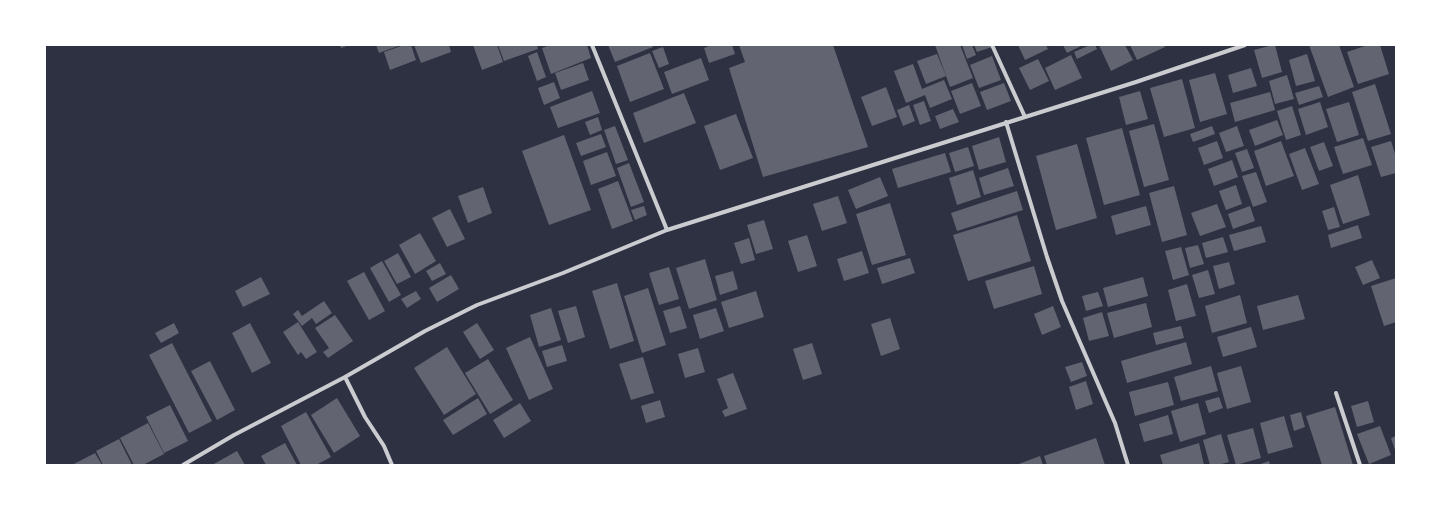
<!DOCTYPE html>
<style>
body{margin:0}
#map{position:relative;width:1441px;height:510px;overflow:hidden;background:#2d3142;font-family:"Crimson Pro",serif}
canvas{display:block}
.frame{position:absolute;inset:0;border:46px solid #fff;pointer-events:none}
</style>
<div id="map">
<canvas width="1441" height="510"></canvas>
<div class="frame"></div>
</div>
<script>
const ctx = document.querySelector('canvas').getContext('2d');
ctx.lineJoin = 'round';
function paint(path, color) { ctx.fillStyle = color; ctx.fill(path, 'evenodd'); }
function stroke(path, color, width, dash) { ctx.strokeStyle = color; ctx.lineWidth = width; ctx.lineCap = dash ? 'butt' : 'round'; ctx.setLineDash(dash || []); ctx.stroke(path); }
paint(new Path2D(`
 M 340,45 L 350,45 L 341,48 Z
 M 376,45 L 401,45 L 379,53 Z
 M 404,45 L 411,45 L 416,60 L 390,70 L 384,52 Z
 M 414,45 L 449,45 L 451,52 L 421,63 Z
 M 473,45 L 497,45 L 503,62 L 482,70 Z
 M 498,45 L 537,45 L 538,49 L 504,61 Z
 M 550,45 L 587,45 L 591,58 L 551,74 L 542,48 Z
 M 608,45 L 652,45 L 653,47 L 615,62 Z
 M 712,45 L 732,45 L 735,54 L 709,63 L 704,48 Z
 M 739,45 L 833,45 L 868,147 L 763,177 L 729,68 L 745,62 Z
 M 935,45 L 960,45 L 973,78 L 950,87 Z
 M 962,45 L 972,45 L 976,55 L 967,59 Z
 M 974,45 L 991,45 L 992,47 L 977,52 Z
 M 1018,45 L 1046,45 L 1048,49 L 1025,60 Z
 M 1063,45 L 1083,45 L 1067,53 Z
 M 1090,45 L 1095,45 L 1097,49 L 1077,59 L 1074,52 Z
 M 1099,45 L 1125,45 L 1133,60 L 1111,71 Z
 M 1130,45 L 1164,45 L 1165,47 L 1137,60 Z
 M 1273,45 L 1275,45 L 1282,72 L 1262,78 L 1254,50 Z
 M 1309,45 L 1339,45 L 1354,87 L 1328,97 Z
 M 1368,45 L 1380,45 L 1389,74 L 1358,84 L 1347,52 Z
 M 663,47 L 669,64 L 659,68 L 652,51 Z
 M 537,52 L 546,77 L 537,81 L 528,56 Z
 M 650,53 L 664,89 L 630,102 L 617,66 Z
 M 937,54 L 946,76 L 926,84 L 917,61 Z
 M 1307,54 L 1315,81 L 1296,86 L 1289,60 Z
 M 1071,55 L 1082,78 L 1055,90 L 1045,68 Z
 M 992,56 L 1001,80 L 979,88 L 970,65 Z
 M 701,58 L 709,80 L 672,94 L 664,72 Z
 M 1038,59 L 1049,81 L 1030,90 L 1019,68 Z
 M 583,63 L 589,80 L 561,90 L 555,73 Z
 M 913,64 L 922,89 L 944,80 L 952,99 L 930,108 L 925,95 L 906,103 L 894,71 Z
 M 1251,68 L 1257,86 L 1233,93 L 1228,75 Z
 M 1215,73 L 1227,114 L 1200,122 L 1189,80 Z
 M 1287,75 L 1294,99 L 1275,104 L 1269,81 Z
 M 1182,79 L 1195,128 L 1164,137 L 1150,88 Z
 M 554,82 L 560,98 L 544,105 L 538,88 Z
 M 972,83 L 981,106 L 960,114 L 951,91 Z
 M 1004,83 L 1011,101 L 987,110 L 980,92 Z
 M 1375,84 L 1391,134 L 1368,141 L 1352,92 Z
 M 1319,86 L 1323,97 L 1299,105 L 1295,93 Z
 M 886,87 L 897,117 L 872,126 L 861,97 Z
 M 592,91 L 600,113 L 558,128 L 550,107 Z
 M 1140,91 L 1148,119 L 1126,125 L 1119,97 Z
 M 1270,92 L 1275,110 L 1235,122 L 1230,103 Z
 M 684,93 L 696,123 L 644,143 L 633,113 Z
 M 924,101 L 931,121 L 920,125 L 913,105 Z
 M 1320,102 L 1328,127 L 1306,135 L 1298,109 Z
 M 1349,102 L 1359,135 L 1337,142 L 1326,109 Z
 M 909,105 L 915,121 L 903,126 L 897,110 Z
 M 1292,106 L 1301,135 L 1286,140 L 1277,111 Z
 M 953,109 L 959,122 L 940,129 L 935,116 Z
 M 736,114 L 753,158 L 720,170 L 704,126 Z
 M 598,117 L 602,130 L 590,135 L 585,122 Z
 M 1277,120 L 1283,135 L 1255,146 L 1249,130 Z
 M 1154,124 L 1169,180 L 1144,187 L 1129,131 Z
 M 615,126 L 628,160 L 616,164 L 604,130 Z
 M 1212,126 L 1215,134 L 1193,142 L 1190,134 Z
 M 1237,126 L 1244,146 L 1226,152 L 1219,133 Z
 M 1122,128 L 1140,195 L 1104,205 L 1086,138 Z
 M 601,134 L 606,147 L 581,156 L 576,143 Z
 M 564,135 L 591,210 L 549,225 L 522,151 Z
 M 999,137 L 1006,162 L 979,170 L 972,146 Z
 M 1363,138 L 1372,165 L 1343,174 L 1334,147 Z
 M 1217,141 L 1223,158 L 1204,165 L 1198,148 Z
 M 1281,141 L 1294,176 L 1266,186 L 1254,151 Z
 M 1391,141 L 1396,157 L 1396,173 L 1381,177 L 1371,147 Z
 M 1324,142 L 1333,166 L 1319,171 L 1310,147 Z
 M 1077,144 L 1097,218 L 1056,230 L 1036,156 Z
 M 968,147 L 974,166 L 955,172 L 949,153 Z
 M 1305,148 L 1319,184 L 1302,190 L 1289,154 Z
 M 1247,149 L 1254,168 L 1242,172 L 1235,153 Z
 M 607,152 L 616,176 L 591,185 L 583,161 Z
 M 945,153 L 951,172 L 898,188 L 892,169 Z
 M 1232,160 L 1238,177 L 1214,186 L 1208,169 Z
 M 629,163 L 644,202 L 631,207 L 617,168 Z
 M 1008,168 L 1014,186 L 984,195 L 979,178 Z
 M 973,170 L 981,197 L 957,205 L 949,178 Z
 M 1256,172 L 1267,202 L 1253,207 L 1242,176 Z
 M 1358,175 L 1370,215 L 1343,224 L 1330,185 Z
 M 880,177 L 888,196 L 856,209 L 848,190 Z
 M 618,181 L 633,221 L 612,229 L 598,189 Z
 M 1236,185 L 1242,204 L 1226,210 L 1219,191 Z
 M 1174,186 L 1187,235 L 1162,242 L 1149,193 Z
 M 483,187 L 492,213 L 468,223 L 458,196 Z
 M 1017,191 L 1023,210 L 957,231 L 951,213 Z
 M 838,196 L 847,223 L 822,231 L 813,204 Z
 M 890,203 L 906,255 L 872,265 L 856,214 Z
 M 1217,204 L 1226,227 L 1200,236 L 1191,213 Z
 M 644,206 L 647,215 L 635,220 L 631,210 Z
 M 1146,206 L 1151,225 L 1116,235 L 1111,216 Z
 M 1250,206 L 1255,221 L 1233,229 L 1228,214 Z
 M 1334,207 L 1340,227 L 1328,230 L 1322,211 Z
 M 450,209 L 465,239 L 447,247 L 432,218 Z
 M 1017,215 L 1031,261 L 968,281 L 953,235 Z
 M 764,220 L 773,249 L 756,254 L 747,225 Z
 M 1358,225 L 1362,238 L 1331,248 L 1328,235 Z
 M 1261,226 L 1266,242 L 1234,251 L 1229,235 Z
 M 420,233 L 436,261 L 415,274 L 399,245 Z
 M 807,235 L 817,266 L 798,272 L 788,241 Z
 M 1223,237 L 1228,252 L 1206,258 L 1202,243 Z
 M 749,238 L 755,260 L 741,264 L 734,243 Z
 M 1198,245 L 1204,264 L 1190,268 L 1185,248 Z
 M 1181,247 L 1189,275 L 1173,280 L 1165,251 Z
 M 862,251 L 869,273 L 844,281 L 837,259 Z
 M 398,253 L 411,277 L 397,284 L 384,261 Z
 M 910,258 L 915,273 L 882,284 L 877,268 Z
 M 705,259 L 717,300 L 689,309 L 676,268 Z
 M 1372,260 L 1380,278 L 1363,285 L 1355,267 Z
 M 382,261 L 401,295 L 389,302 L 370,268 Z
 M 1229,262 L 1235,284 L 1219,289 L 1213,266 Z
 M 440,263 L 446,274 L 432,281 L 426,271 Z
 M 1034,266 L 1042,294 L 994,309 L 985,281 Z
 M 669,267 L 679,299 L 659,305 L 649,273 Z
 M 1208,270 L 1215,294 L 1199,298 L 1192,275 Z
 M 733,271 L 738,289 L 720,295 L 715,276 Z
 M 364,272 L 385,311 L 369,320 L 347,281 Z
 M 451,275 L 459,289 L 437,302 L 429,288 Z
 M 261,277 L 270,294 L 243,307 L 235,291 Z
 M 1143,277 L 1148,296 L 1108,307 L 1103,288 Z
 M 1396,278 L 1396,322 L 1384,326 L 1371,286 Z
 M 617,283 L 634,341 L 610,349 L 592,291 Z
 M 1187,284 L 1196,316 L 1176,321 L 1168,290 Z
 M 648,288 L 666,345 L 642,353 L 624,296 Z
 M 416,291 L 421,299 L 407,308 L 401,299 Z
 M 756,291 L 764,317 L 729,328 L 721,302 Z
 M 1098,292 L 1103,306 L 1086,311 L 1082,296 Z
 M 1240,295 L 1247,323 L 1212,333 L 1205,306 Z
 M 1298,295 L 1305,319 L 1263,330 L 1257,306 Z
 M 324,301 L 332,313 L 316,324 L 312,318 L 302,326 L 293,314 L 298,310 L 302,316 Z
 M 1146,303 L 1152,327 L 1114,338 L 1107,313 Z
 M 576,306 L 585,337 L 568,343 L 558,311 Z
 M 680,306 L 687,328 L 670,333 L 663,311 Z
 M 1053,306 L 1061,327 L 1042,335 L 1034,314 Z
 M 551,308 L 561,340 L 539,347 L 530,315 Z
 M 716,308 L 724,331 L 700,339 L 693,315 Z
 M 1102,312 L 1109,336 L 1089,341 L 1083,318 Z
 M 335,315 L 353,341 L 328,358 L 323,352 L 329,348 L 315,328 Z
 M 890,318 L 900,349 L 881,356 L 871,324 Z
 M 298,322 L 317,352 L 306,359 L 301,352 L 298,355 L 283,332 Z
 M 174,323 L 179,333 L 161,343 L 155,333 Z
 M 250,323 L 271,363 L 252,373 L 232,333 Z
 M 477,323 L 494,350 L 480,359 L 463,332 Z
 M 1181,326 L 1184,338 L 1156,345 L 1153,333 Z
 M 1251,327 L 1257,347 L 1223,357 L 1217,337 Z
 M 530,337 L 553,389 L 529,400 L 506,348 Z
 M 1186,342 L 1192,364 L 1127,383 L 1121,361 Z
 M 172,343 L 212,421 L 189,433 L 149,355 Z
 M 812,343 L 822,374 L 803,380 L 793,349 Z
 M 562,345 L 567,361 L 547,367 L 542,351 Z
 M 447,347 L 476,394 L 444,415 L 414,368 Z
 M 698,348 L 705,372 L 685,378 L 678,354 Z
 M 643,357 L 654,393 L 631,400 L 619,364 Z
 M 488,359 L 513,400 L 490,414 L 465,373 Z
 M 210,361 L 235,410 L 217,420 L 191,371 Z
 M 1082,362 L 1087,376 L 1071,382 L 1065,367 Z
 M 1211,366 L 1218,391 L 1181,401 L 1174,377 Z
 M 1241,366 L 1251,402 L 1227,409 L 1217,373 Z
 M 733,373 L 747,409 L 725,417 L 722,411 L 728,408 L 717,379 Z
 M 1086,381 L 1093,404 L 1076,410 L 1069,387 Z
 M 1168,382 L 1174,405 L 1135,416 L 1129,392 Z
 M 1219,397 L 1223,408 L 1209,413 L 1205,401 Z
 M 337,398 L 360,436 L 334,453 L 311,415 Z
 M 478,398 L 487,414 L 453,435 L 443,420 Z
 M 660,400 L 665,417 L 646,423 L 641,406 Z
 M 1368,401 L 1374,422 L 1357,427 L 1351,406 Z
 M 520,403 L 531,421 L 504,438 L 493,420 Z
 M 1198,403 L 1206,434 L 1180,442 L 1171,411 Z
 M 170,405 L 188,441 L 164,453 L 146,417 Z
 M 1335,407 L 1353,465 L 1322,465 L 1306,416 Z
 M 306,412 L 331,457 L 316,465 L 301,465 L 281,426 Z
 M 1301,412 L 1305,427 L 1294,431 L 1290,415 Z
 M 1168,415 L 1173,434 L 1144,442 L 1139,424 Z
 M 1284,416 L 1293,447 L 1268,454 L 1260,423 Z
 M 148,423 L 164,454 L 143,465 L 134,465 L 120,438 Z
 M 1380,426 L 1391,455 L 1369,464 L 1357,434 Z
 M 1253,428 L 1261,458 L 1236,465 L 1227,435 Z
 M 1221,434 L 1229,462 L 1218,465 L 1210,465 L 1203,440 Z
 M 1396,436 L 1396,453 L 1391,438 Z
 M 1096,438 L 1105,465 L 1047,465 L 1044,456 Z
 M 119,439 L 132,465 L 103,465 L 96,451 Z
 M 285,443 L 297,465 L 266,465 L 261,456 Z
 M 1199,443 L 1204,465 L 1163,465 L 1160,455 Z
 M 237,451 L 245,465 L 212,465 Z
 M 95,453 L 102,465 L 72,465 Z
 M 1040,456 L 1043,465 L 1016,465 Z
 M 1269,461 L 1270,465 L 1258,465 Z`), '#626471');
stroke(new Path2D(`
 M 592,45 L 667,230
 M 992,45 L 1025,117
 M 1006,122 L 1047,257 L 1062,301 L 1115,423 L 1128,465
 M 345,377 L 365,417 L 384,446 L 392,465
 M 1336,393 L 1360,465
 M 183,465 L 234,435 L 345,377 L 425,331 L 477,305 L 563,273 L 667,230 L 1136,82 L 1245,45`), '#caccd0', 4);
</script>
